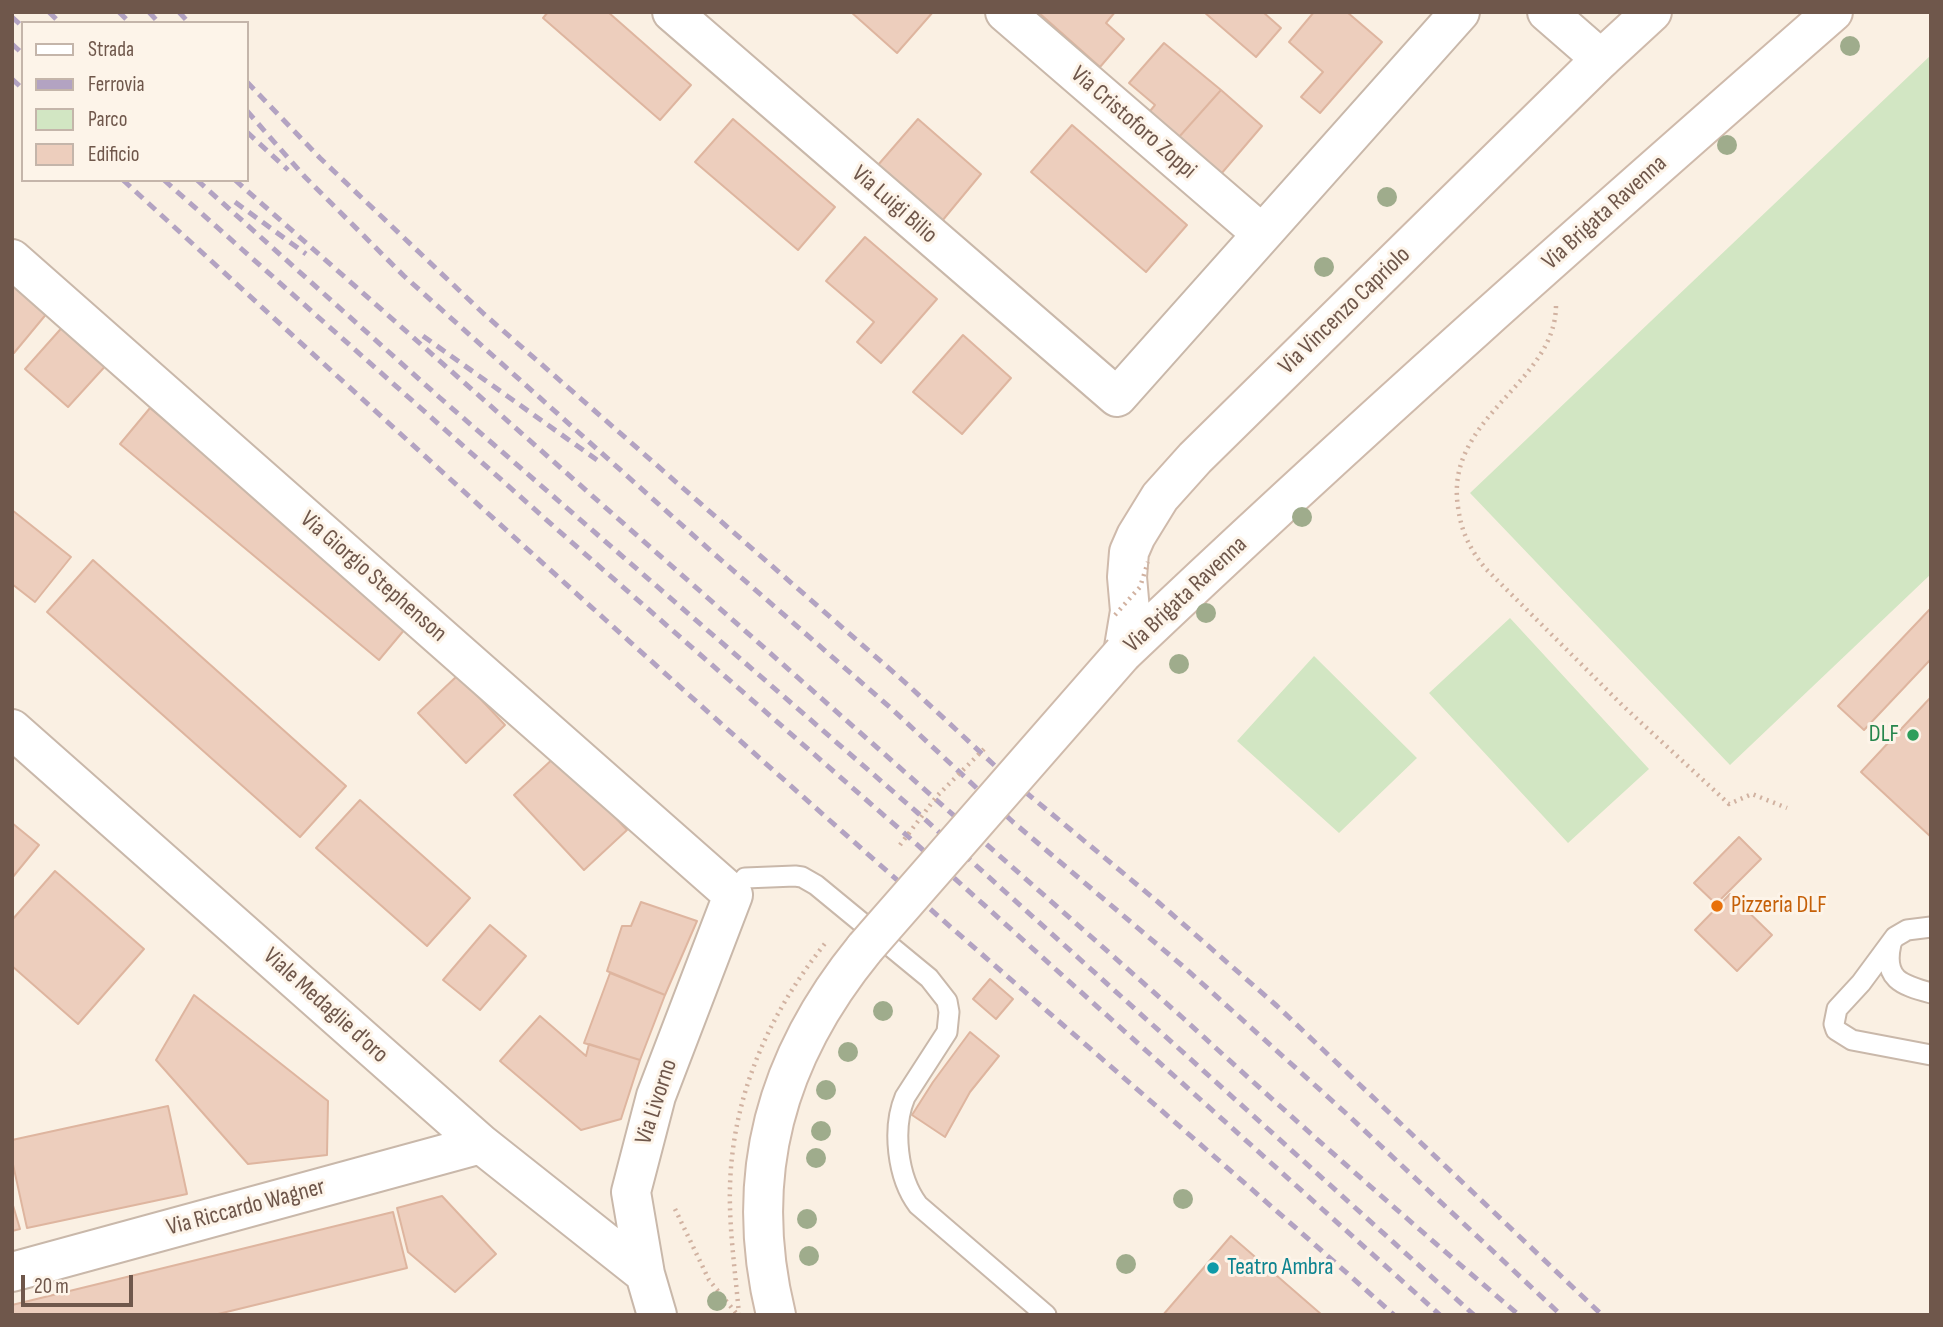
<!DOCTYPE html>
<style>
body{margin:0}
#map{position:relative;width:1943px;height:1327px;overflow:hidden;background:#faf0e3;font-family:"Sofia Sans Condensed",sans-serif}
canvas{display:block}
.frame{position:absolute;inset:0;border:14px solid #6f574b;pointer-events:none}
.legend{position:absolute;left:21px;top:21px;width:228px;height:161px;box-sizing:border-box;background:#fdf4e9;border:2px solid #c4b5aa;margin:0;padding:9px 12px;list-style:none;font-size:21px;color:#6f574b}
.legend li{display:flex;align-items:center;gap:14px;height:35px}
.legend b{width:35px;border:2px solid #c4b5aa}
.scale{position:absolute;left:21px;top:1275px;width:112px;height:32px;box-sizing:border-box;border:4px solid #6f574b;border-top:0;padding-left:9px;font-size:21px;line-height:24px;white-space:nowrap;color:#6f574b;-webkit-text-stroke:5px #fdf4e9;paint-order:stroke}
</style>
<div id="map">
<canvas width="1943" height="1327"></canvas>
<div class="frame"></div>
<ul class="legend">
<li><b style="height:9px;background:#fff"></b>Strada</li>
<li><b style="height:9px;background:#b3a3c2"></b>Ferrovia</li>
<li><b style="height:19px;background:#d2e6c3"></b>Parco</li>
<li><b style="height:19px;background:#edcebd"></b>Edificio</li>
</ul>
<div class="scale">20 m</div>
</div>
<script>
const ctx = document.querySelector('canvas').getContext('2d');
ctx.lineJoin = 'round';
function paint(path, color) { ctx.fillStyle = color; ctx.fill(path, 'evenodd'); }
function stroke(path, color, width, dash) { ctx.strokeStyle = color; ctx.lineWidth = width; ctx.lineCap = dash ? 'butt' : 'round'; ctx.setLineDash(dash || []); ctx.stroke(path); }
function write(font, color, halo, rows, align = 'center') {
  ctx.font = font + ' "Sofia Sans Condensed",sans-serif'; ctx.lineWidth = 6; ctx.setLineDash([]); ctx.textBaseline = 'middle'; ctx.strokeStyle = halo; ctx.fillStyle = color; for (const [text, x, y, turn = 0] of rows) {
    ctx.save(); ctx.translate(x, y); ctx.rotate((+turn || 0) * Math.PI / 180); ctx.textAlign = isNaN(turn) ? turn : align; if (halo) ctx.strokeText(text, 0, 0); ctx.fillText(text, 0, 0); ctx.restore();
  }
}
paint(new Path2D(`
 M 1931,55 L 1931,574 L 1730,765 L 1470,493 Z
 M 1510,618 L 1649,769 L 1568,843 L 1429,693 Z
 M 1314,656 L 1417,758 L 1339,833 L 1237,741 Z`), '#d2e6c3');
const building = new Path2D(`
 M 548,12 L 608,12 L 691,85 L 660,120 L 543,18 Z
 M 851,12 L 933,12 L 897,53 Z
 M 1038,12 L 1115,12 L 1106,23 L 1124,39 L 1100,67 Z
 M 1204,12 L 1263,12 L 1281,28 L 1256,57 Z
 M 1314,12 L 1347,12 L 1382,42 L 1320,113 L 1301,97 L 1323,72 L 1289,42 Z
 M 1164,43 L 1221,90 L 1179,137 L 1146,116 L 1155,105 L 1129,83 Z
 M 1221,90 L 1262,126 L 1221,174 L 1179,137 Z
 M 733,119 L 835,207 L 798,250 L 695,162 Z
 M 918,119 L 981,174 L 942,221 L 878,165 Z
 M 1072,125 L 1187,225 L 1146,272 L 1031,172 Z
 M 865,237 L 937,299 L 881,363 L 857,342 L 874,322 L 826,281 Z
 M 12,282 L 48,312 L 14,353 L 12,351 Z
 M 66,323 L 109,362 L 68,407 L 25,369 Z
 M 963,335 L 1011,378 L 962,434 L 913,392 Z
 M 150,408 L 410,623 L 379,660 L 120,444 Z
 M 12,510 L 71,557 L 35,602 L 12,584 Z
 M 93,560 L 346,786 L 300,837 L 47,612 Z
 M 1931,608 L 1931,659 L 1864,730 L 1838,706 Z
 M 458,675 L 505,725 L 466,763 L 418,713 Z
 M 1931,697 L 1931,837 L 1861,772 Z
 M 557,755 L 627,830 L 584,870 L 514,795 Z
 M 360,800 L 470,898 L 427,946 L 316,848 Z
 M 12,823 L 39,845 L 12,878 Z
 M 1739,837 L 1761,859 L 1716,904 L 1694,883 Z
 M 55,871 L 144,949 L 78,1024 L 12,966 L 12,920 Z
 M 1730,894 L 1772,935 L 1737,971 L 1695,930 Z
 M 641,902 L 697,921 L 665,995 L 607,971 L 622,926 L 631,926 Z
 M 490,925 L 526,956 L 480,1010 L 443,980 Z
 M 610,973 L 665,995 L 640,1060 L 584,1043 Z
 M 990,979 L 1013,999 L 996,1019 L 973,999 Z
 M 194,995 L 328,1101 L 327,1155 L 248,1164 L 156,1060 Z
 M 540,1016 L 586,1056 L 589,1044 L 640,1060 L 621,1119 L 581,1130 L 500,1061 Z
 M 970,1032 L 999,1056 L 970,1092 L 945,1137 L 912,1115 L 933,1082 Z
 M 168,1106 L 187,1194 L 27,1228 L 12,1160 L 12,1140 Z
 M 442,1196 L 496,1254 L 455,1292 L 408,1252 L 397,1208 Z
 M 12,1202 L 20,1229 L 12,1231 Z
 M 393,1212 L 407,1268 L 214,1315 L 12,1315 L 12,1305 Z
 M 1231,1236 L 1322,1315 L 1163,1315 Z`);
paint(building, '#edcebd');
stroke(building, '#deb59f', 2);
const lane = new Path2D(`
 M 733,895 L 745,878 L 795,876 L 802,877 L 816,885 L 929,978 L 947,1001 L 949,1012 L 947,1032 L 905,1097 C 892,1128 897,1177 918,1205 L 1046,1315
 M 1931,927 L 1907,930 L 1895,937 L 1861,983 L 1837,1009 L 1834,1024 L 1836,1030 L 1852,1040 L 1931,1055
 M 1891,944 C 1883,979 1901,985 1931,993`);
const street = new Path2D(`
 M 672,12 L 1117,397 L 1460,12
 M 1005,12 L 1261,233
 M 1547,12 L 1601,59
 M 12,259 L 733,895 L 656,1096 L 631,1192 L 645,1274 L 657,1315
 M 12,729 L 481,1144 L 645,1274
 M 12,1272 L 481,1144`);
const secondary = new Path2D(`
 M 1123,653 C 1354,433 1593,222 1833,12
 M 1123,653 L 1130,611 L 1127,577 L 1129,552 L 1136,536 L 1160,497 L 1195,458 L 1314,341 L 1601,59 L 1652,12
 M 776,1315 C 742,1176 776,1057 865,948`);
stroke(lane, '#c9b8aa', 23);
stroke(street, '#c9b8aa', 42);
stroke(secondary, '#cfbaab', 42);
stroke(new Path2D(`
 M 1556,306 C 1555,384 1444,417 1458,507 C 1461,531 1470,550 1486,569 L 1622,705 L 1729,804 L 1752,794 L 1787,808
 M 675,1209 L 709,1280 L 736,1313`), '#d1b2a1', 4.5, [2, 5]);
stroke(lane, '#fff', 19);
stroke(street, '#fff', 38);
stroke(secondary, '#fff', 38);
stroke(new Path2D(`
 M 49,12 L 60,23
 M 119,12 L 130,23
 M 149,12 L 159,23
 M 179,12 L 189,23
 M 12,17 L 23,27
 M 12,44 L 23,54
 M 12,79 L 23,89
 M 247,82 L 320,158 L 484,314 L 908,685 L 1006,776 L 1158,902 L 1277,1006 L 1602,1315
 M 247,111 L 305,177 L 404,276 L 712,552 L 893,710 L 1013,822 L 1185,968 L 1349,1116 L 1561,1315
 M 247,132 L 288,170
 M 123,180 C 374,410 624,639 879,864 C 1050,1015 1224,1163 1394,1315
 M 164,180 L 568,539 L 903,832 L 1440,1315
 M 197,180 L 439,397 L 919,814 L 1474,1315
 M 235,180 L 1183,1018 C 1293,1119 1405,1218 1519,1315
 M 235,202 L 306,254
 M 423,336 L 597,460`), '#b3a3c2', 5, [10, 7]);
const secondaryBridge = new Path2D(`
 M 865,948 L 1123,653`);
stroke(secondaryBridge, '#cfbaab', 42, []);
stroke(new Path2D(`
 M 1115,615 L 1140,587 L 1148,562
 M 900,845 L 937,796 L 984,749
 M 739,1315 C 736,1279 731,1243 730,1208 C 727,1107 765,1018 827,941`), '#d1b2a1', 4.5, [2, 5]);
stroke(secondaryBridge, '#fff', 38);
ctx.fillStyle = '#9fac8c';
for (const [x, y] of [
 [1850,46],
 [1727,145],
 [1387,197],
 [1324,267],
 [1302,517],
 [1206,613],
 [1179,664],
 [883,1011],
 [848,1052],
 [826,1090],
 [821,1131],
 [816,1158],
 [1183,1199],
 [807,1219],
 [809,1256],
 [1126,1264],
 [717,1301]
]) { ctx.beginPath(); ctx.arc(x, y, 10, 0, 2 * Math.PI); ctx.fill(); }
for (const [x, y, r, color] of [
 [1913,735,7,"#2e9e5b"],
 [1717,906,7,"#e8710a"],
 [1213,1268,7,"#0f9aa8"]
]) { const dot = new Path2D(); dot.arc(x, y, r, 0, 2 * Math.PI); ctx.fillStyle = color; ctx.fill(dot); stroke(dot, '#fdf4e9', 2.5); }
write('24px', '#6f574b', '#fdf4e9', [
 ["Via Cristoforo Zoppi",1133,123,41],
 ["Via Luigi Bilio",894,205,41],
 ["Via Brigata Ravenna",1605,213,-42],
 ["Via Vincenzo Capriolo",1345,311,-44],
 ["Via Giorgio Stephenson",373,577,41],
 ["Via Brigata Ravenna",1186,595,-43],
 ["Viale Medaglie d'oro",325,1006,42],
 ["Via Livorno",657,1102,-72],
 ["Via Riccardo Wagner",246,1208,-15]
]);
write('24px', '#27864d', '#fdf4e9', [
 ["DLF",1899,735]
], 'right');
write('24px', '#c56008', '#fdf4e9', [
 ["Pizzeria DLF",1731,906]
], 'left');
write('24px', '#0d838f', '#fdf4e9', [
 ["Teatro Ambra",1227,1268]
], 'left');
</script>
